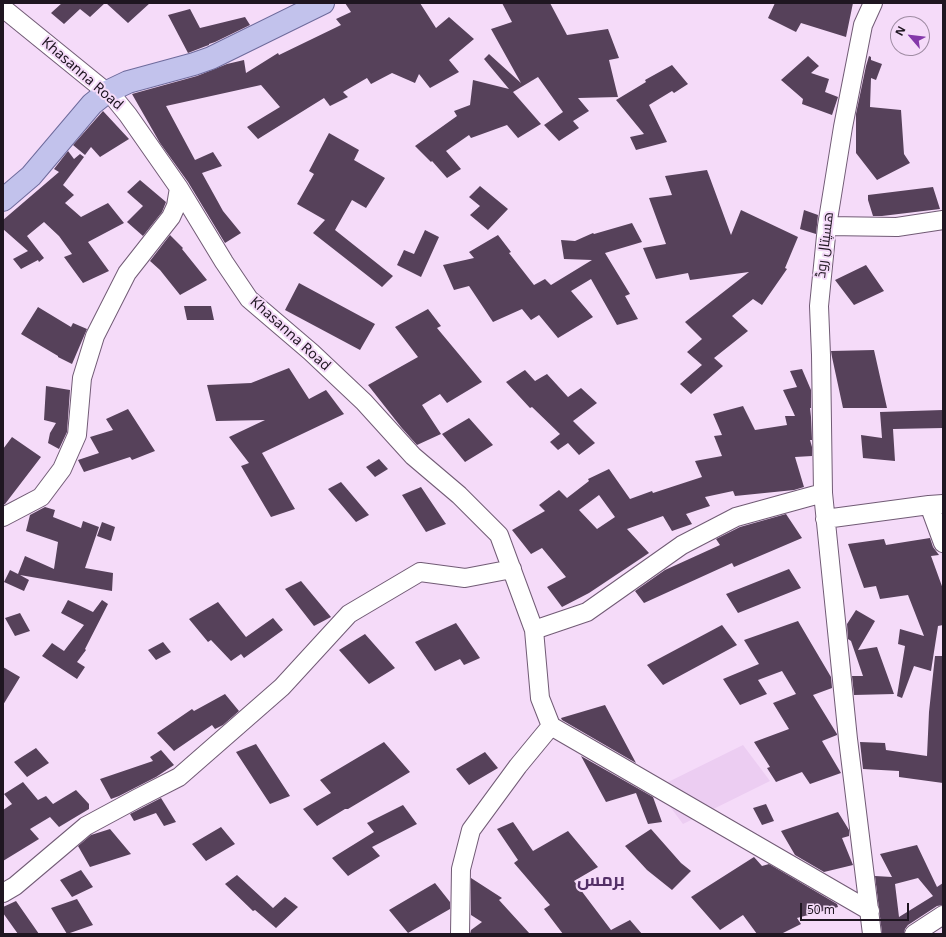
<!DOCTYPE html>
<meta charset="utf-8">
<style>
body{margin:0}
#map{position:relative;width:946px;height:937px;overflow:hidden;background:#f5dbf9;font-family:"Noto Sans",sans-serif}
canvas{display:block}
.frame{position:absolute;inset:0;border:4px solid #1f1621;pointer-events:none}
.north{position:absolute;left:890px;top:16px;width:40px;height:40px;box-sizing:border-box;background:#f5dbf9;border:1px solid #9f8ca3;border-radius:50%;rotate:298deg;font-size:11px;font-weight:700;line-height:16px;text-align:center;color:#1f1621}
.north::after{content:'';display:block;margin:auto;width:14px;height:18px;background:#8438aa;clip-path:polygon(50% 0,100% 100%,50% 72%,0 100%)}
.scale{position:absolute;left:800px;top:903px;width:109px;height:18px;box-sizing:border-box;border:2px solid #1f1621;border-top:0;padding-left:5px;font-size:12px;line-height:14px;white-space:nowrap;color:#1f1621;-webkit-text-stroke:3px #f5dbf9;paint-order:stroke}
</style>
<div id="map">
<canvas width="946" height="937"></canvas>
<div class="frame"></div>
<div class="north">N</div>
<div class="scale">50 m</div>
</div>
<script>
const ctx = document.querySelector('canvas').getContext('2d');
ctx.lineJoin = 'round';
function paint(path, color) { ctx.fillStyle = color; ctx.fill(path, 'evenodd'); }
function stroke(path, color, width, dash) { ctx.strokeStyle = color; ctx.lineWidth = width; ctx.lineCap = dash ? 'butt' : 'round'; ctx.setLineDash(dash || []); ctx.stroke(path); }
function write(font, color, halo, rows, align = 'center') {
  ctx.font = font + ' "Noto Sans",Cairo,sans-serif'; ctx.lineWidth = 4; ctx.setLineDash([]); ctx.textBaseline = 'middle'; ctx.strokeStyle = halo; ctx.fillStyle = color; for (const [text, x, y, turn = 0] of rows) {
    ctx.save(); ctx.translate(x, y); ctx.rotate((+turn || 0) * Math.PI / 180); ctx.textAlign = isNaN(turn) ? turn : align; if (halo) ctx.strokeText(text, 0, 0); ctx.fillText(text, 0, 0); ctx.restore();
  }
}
paint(new Path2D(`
 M 743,745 L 770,781 L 683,824 L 656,788 Z`), '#eccdf2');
paint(new Path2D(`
 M 62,3 L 105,3 L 90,17 L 80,9 L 64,24 L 51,13 Z
 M 106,3 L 150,3 L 128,23 Z
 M 345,3 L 420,3 L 436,28 L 449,17 L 474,39 L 449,60 L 459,72 L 430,88 L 419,74 L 415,83 L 392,73 L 371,84 L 367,78 L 343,92 L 348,97 L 330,106 L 324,98 L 258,139 L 247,127 L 280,107 L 261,85 L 166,106 L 195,160 L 213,152 L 222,166 L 202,173 L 223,211 L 241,233 L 225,243 L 188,182 L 160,143 L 132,94 L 197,76 L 227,64 L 244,60 L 246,73 L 278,53 L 279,55 L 341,25 L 336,19 L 351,12 Z
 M 502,3 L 550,3 L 567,35 L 608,29 L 619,58 L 609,60 L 618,97 L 578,98 L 589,111 L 573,121 L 579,128 L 559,141 L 544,125 L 563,112 L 538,77 L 513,92 L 541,124 L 518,138 L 507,125 L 471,138 L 469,135 L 446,151 L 461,169 L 447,178 L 432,161 L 431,162 L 415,146 L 457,116 L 454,111 L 470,105 L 473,80 L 509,89 L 484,59 L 489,54 L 521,83 L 491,29 L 512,22 Z
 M 775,3 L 853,3 L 846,37 L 801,23 L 796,32 L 768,18 Z
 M 190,9 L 200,28 L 245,17 L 250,25 L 215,42 L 209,44 L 209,45 L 206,46 L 188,53 L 168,15 Z
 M 808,56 L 819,66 L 811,73 L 829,79 L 825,92 L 838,97 L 832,115 L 802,104 L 803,99 L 781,80 Z
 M 869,56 L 871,57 L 871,60 L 882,64 L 876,80 L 871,78 L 870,107 L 901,110 L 904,154 L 910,163 L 877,180 L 856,153 L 856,114 L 866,66 Z
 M 672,65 L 688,84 L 674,93 L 672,91 L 649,105 L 667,142 L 636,150 L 630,137 L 644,134 L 616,100 L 646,82 L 645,80 Z
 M 103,111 L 129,139 L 100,157 L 91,147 L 85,155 L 73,145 Z
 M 329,133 L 359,150 L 354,160 L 385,178 L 366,208 L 352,200 L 335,230 L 393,276 L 382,287 L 313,233 L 325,220 L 297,204 L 314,174 L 309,171 Z
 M 68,151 L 74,159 L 80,154 L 84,157 L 63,185 L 74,195 L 65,203 L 81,217 L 108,203 L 124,223 L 88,242 L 109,271 L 83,283 L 64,257 L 72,254 L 59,236 L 44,222 L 27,236 L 44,258 L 39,262 L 38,260 L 21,269 L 13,259 L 28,251 L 3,229 L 3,220 L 59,172 L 54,169 Z
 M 707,170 L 731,235 L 741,210 L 798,237 L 785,268 L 787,269 L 762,305 L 753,299 L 732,316 L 748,331 L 714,358 L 723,366 L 691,394 L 680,384 L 702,365 L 687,352 L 702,339 L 685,322 L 749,272 L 690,280 L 688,273 L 656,279 L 643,248 L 666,244 L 649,198 L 672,195 L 665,176 Z
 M 140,180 L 166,202 L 162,212 L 143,236 L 127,222 L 143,206 L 127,192 Z
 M 480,186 L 508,209 L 488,230 L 470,215 L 480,206 L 469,197 Z
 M 933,187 L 940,209 L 882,216 L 873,216 L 868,200 L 868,195 Z
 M 804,210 L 818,215 L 816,234 L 800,229 Z
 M 632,223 L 642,242 L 605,253 L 630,294 L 625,296 L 638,319 L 617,325 L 591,279 L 571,291 L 593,317 L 558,338 L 539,315 L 531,320 L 522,309 L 493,322 L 469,286 L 454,290 L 443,265 L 474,258 L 469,252 L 498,235 L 511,252 L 509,253 L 534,285 L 545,279 L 551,285 L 592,260 L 564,259 L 561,240 L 575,241 L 593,233 L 594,234 Z
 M 425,230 L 439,237 L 421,277 L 397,265 L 404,250 L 414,254 Z
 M 170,235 L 183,248 L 182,249 L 207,280 L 180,295 L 160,270 L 150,261 Z
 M 866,265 L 884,291 L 854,305 L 835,280 Z
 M 299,283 L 375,324 L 360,350 L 285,310 Z
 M 184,306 L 211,306 L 214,320 L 187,320 Z
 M 38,307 L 71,327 L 73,323 L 87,329 L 72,364 L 58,357 L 58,356 L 21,334 Z
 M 428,309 L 441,326 L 437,328 L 482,382 L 447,403 L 440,394 L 422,405 L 441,434 L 417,445 L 401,427 L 368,385 L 418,357 L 395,327 Z
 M 874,350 L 887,408 L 843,408 L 832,357 L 831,351 Z
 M 289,368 L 309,399 L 326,390 L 344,414 L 262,453 L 295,509 L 271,517 L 241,466 L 249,463 L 229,437 L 265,420 L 216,421 L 207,385 L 251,383 Z
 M 802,369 L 811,390 L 811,408 L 810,408 L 811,417 L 812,440 L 810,440 L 812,447 L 812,456 L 795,457 L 804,487 L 794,490 L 735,496 L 733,491 L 705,497 L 710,506 L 686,514 L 692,524 L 672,531 L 663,516 L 627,529 L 649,553 L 589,593 L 562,607 L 547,587 L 566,577 L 542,548 L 531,554 L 512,530 L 545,511 L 539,505 L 559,490 L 567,498 L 589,481 L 588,479 L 609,469 L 630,499 L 652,491 L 653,493 L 702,477 L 695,461 L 722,456 L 714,436 L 722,435 L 713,414 L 743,406 L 755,430 L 787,425 L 785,416 L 795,416 L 783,390 L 797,387 L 790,371 ZM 599,495 L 615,517 L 597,529 L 579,510 Z
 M 525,370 L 535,381 L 547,374 L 568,397 L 581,388 L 597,403 L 573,421 L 595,443 L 579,455 L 568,443 L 558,450 L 550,442 L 560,434 L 532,407 L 530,408 L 506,382 Z
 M 46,386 L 70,390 L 67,432 L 59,449 L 48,443 L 50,433 L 56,423 L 44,420 Z
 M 128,409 L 155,451 L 132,460 L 130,457 L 84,472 L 78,460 L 99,453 L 90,437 L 113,430 L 106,419 Z
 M 943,410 L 943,428 L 893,429 L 895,461 L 863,458 L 861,435 L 882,438 L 880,412 Z
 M 469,418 L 493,445 L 465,462 L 442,434 Z
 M 12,437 L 41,457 L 5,504 L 3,505 L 3,449 Z
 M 379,459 L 388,469 L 375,477 L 366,467 Z
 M 341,482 L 369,515 L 356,522 L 328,489 Z
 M 421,487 L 446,524 L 426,532 L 402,495 Z
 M 45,507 L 55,510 L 53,517 L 81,528 L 83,521 L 99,527 L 85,568 L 113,573 L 112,591 L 20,575 L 29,580 L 24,591 L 4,582 L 10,570 L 18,574 L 25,556 L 54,569 L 58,542 L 26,531 L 30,515 Z
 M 786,514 L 802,538 L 734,567 L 732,563 L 644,603 L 635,591 L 665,570 L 720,545 L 716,539 L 740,527 Z
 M 102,522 L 115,527 L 111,541 L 97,536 Z
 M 930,538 L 933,547 L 939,555 L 931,556 L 943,589 L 943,625 L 938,626 L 931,671 L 914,666 L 902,698 L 897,696 L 905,646 L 898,644 L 900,629 L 924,636 L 908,595 L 880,599 L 876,586 L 864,588 L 848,544 L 884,539 L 886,545 Z
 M 789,569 L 801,588 L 738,613 L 726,594 Z
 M 301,581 L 331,617 L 314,626 L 285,589 Z
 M 68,600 L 93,612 L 102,600 L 108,604 L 85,649 L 86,650 L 77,662 L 85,667 L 77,679 L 42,656 L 52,643 L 64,651 L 84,625 L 61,613 Z
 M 218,602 L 246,637 L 273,618 L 283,630 L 244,658 L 241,654 L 231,661 L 211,640 L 208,642 L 189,619 Z
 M 856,610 L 875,621 L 858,650 L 877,647 L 894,694 L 854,695 L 852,676 L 863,676 L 851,641 L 848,639 L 847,624 Z
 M 20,613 L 30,631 L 15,636 L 5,618 Z
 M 798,621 L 831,677 L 832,688 L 813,695 L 837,734 L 837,735 L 822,741 L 841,773 L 810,784 L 802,772 L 776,782 L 767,768 L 770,767 L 754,742 L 789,729 L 773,703 L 796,694 L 782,671 L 758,680 L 767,694 L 740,705 L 723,679 L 759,664 L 744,640 Z
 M 456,623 L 480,658 L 464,665 L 460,659 L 435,671 L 415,642 Z
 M 722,625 L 737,645 L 663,685 L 647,665 Z
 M 365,634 L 395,668 L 369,684 L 339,650 Z
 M 163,642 L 171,652 L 156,660 L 148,650 Z
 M 935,656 L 943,656 L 943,783 L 899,777 L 899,771 L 863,769 L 860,742 L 885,743 L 886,750 L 927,756 L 929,712 Z
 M 3,667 L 20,677 L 3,705 Z
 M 225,694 L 239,711 L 223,725 L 215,729 L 212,725 L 174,751 L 157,733 L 192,709 L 194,711 Z
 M 605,705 L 636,763 L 562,720 L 561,718 Z
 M 384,742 L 410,772 L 348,809 L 345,809 L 317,826 L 303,809 L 331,793 L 320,780 Z
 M 256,744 L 290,796 L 270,804 L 236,752 Z
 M 36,748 L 49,763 L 27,777 L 14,762 Z
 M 161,750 L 174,765 L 156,777 L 119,796 L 111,799 L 100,779 L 153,761 L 150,757 Z
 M 485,752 L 498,768 L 469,785 L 456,769 Z
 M 581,756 L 653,797 L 662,822 L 648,824 L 636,793 L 606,802 Z
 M 23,782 L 38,800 L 46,796 L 53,804 L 76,790 L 89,804 L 89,809 L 59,827 L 50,817 L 30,829 L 39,839 L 3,861 L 3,810 L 12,804 L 4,794 Z
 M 161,798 L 176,822 L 164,826 L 156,813 L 134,821 L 130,814 Z
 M 766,804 L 774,821 L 762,825 L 753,808 Z
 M 403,805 L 417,824 L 372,847 L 380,856 L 348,876 L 332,858 L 374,832 L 367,823 Z
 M 838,812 L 849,830 L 849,836 L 842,838 L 853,865 L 824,872 L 795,855 L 781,831 Z
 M 513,822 L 533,851 L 568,831 L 598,867 L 574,881 L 611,930 L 630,920 L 642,934 L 563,934 L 544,909 L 550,905 L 514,863 L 518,860 L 497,829 Z
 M 221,827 L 235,844 L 206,861 L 192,844 Z
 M 110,829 L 131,854 L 90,867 L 78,846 L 91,835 Z
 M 651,829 L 681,863 L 691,871 L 672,890 L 647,870 L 625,846 Z
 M 917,845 L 937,887 L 943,883 L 943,905 L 937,906 L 908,925 L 905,929 L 904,934 L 882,933 L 875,876 L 892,877 L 880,854 ZM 918,878 L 933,896 L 899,917 L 895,884 Z
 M 754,857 L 762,866 L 769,864 L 837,904 L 838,907 L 797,918 L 801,924 L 781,934 L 757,934 L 743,915 L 720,930 L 691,897 Z
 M 81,870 L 93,887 L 72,897 L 60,880 Z
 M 237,875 L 273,908 L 285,897 L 298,907 L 276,928 L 255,910 L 253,911 L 225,884 Z
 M 471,878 L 502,898 L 499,900 L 530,934 L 470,934 L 471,930 L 482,922 L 471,915 Z
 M 435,883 L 450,902 L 450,909 L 408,933 L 389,910 Z
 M 77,899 L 93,925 L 67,934 L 51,908 Z
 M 16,901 L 39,934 L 18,934 L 3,913 L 3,907 Z`), '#56415a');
const minor = new Path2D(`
 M 3,8 L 115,99 L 128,115 L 179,188 L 224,262 L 249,299 L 311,352 L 364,402 L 413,456 L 459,495 L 499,535 L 534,630
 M 827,226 L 897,227 L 943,220
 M 929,505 L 943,543
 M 3,517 L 41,497 L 62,469 L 77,435 L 82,378 L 95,336 L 127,273 L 171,217 L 176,206 L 179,188
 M 825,519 L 929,505 L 943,504
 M 551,726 L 870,911
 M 3,893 L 15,886 L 86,826 L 138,798 L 179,777 L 282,687 L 349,614 L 420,572 L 465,578 L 512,569
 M 460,934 L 461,869 L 471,830 L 518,766 L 551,726 L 540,698 L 534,630 L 587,612 L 682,545 L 736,517 L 823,493
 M 872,934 L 848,739 L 823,493 L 821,355 L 819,306 L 827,226 L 843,127 L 863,25 L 873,3
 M 914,934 L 943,915`);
const major = new Path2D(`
 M 3,200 L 31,176 L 92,104 L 107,92 L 128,82 L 194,64 L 211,58 L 323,3`);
stroke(minor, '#715b75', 20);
stroke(major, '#6e6b9c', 24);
stroke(minor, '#fff', 18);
stroke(major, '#c2c2ec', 22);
write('14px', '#1f1621', '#f5dbf9', [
 ["Khasanna Road",82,74,41],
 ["ھسپتال روڈ",825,245,-83],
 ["Khasanna Road",290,334,42]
]);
write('bold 18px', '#532f67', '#f5dbf9', [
 ["برمس",601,881]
]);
</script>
